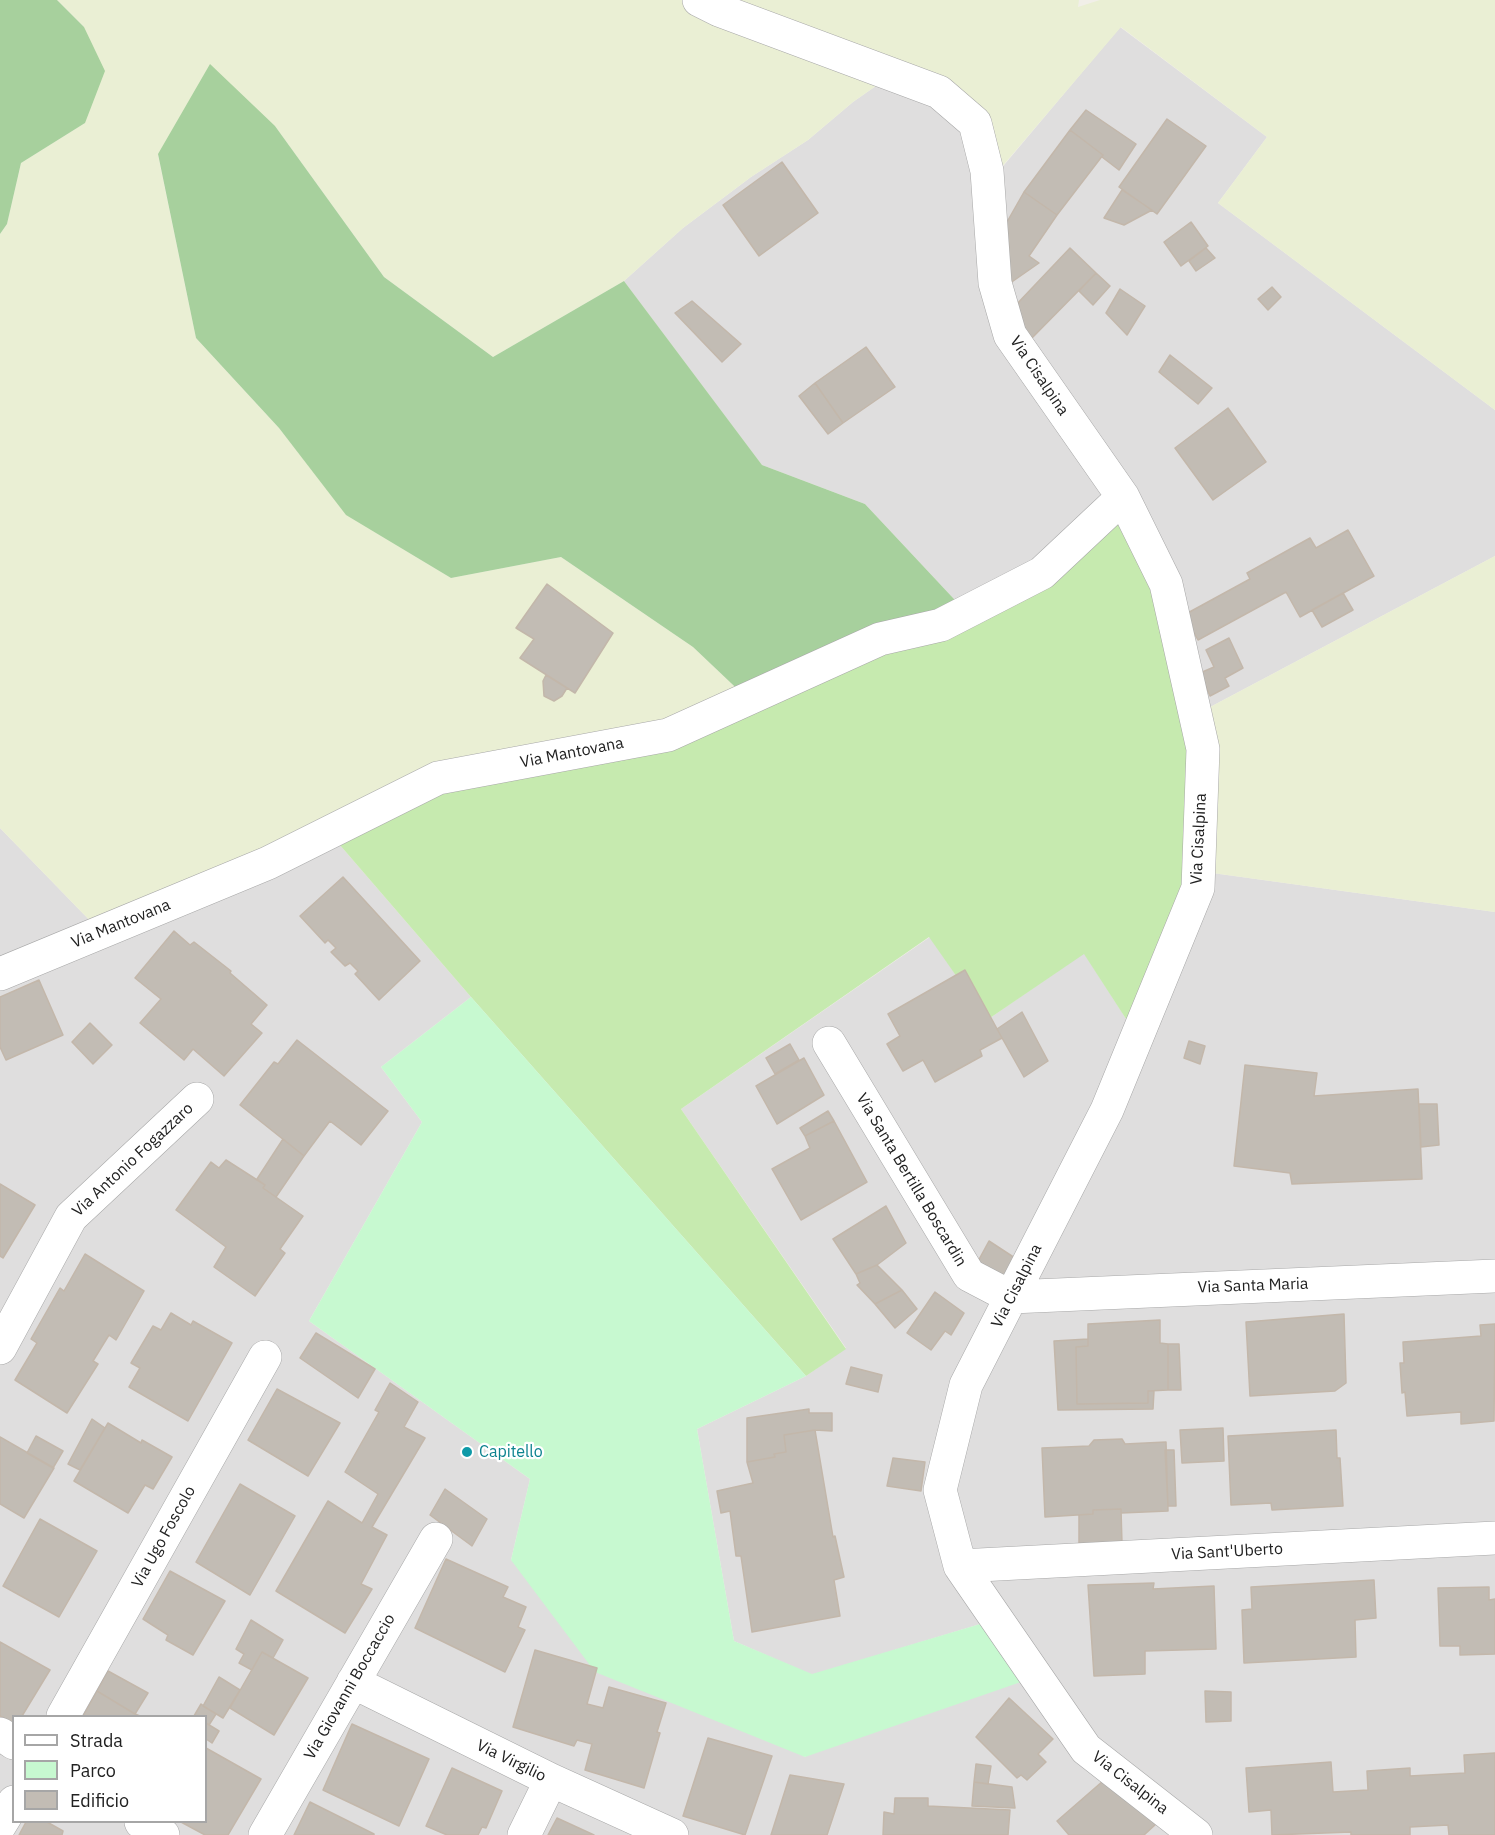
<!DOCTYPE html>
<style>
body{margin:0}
#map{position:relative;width:1495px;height:1835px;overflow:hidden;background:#f1efe8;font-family:"IBM Plex Sans",sans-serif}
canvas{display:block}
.legend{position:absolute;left:12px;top:1715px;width:195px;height:108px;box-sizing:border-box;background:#fff;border:2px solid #a6a6a6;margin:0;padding:8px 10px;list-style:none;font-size:18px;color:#212121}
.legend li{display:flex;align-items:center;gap:12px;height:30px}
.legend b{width:30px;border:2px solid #a6a6a6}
</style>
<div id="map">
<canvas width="1495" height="1835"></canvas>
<ul class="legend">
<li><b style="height:8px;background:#fff"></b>Strada</li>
<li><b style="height:16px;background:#c7f9d0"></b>Parco</li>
<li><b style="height:16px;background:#c2bcb4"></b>Edificio</li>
</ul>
</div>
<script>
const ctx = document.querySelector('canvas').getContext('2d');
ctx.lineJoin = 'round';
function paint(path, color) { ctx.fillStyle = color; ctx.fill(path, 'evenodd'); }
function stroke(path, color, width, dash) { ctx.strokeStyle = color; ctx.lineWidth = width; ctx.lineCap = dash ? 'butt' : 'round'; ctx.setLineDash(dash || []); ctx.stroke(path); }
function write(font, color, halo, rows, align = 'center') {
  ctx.font = font + ' "IBM Plex Sans",sans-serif'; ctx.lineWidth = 4.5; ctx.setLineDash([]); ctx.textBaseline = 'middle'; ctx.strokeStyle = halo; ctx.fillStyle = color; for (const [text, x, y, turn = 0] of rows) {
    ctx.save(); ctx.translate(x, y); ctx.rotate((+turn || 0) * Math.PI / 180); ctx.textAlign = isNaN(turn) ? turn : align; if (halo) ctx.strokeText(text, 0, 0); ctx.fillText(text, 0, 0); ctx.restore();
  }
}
paint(new Path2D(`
 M 1120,27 L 1267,137 L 1218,203 L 1495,410 L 1495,556 L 1197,714 L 968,614 L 865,504 L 762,465 L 624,281 L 683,228 L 751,177 L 808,140 L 853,102 L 893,74 L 939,91 L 989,183 Z
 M 0,828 L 99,930 L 333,837 L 471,997 L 381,1067 L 422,1122 L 309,1321 L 530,1479 L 511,1560 L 805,1757 L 987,1622 L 812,1675 L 734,1641 L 697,1429 L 806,1376 L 846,1348 L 681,1109 L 930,937 L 987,1020 L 1084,953 L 1139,1039 L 1198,871 L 1495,912 L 1495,1835 L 0,1835 ZM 14,1716 L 206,1716 L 206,1822 L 14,1822 Z`), '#dfdede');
paint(new Path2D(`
 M 57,0 L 1079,0 L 1078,7 L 1100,0 L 1495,0 L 1495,410 L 1218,203 L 1267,137 L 1121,27 L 988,183 L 978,123 L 893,74 L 853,102 L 808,140 L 751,177 L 683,228 L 624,281 L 493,357 L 384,277 L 275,126 L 158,155 L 196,338 L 279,428 L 347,515 L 451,578 L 561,557 L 693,647 L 751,702 L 438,785 L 99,930 L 0,828 L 0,234 L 7,224 L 21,163 L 85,123 L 84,27 Z
 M 1495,556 L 1495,912 L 1198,871 L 1197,714 Z`), '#eaefd4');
paint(new Path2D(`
 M 1124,493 L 1197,714 L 1198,871 L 1139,1039 L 1084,954 L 987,1020 L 929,937 L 681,1109 L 846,1349 L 806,1376 L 471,997 L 333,837 L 438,785 L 671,740 L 941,628 Z`), '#c6eaaf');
paint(new Path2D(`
 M 0,0 L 57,0 L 84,27 L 105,71 L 85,123 L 21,163 L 7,224 L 0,234 Z
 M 210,64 L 275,126 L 384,277 L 493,357 L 624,281 L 762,465 L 865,504 L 968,614 L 751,702 L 693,647 L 561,557 L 451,578 L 346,515 L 279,428 L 196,338 L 158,154 Z`), '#a7d09d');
paint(new Path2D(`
 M 471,997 L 806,1376 L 697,1429 L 734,1641 L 812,1674 L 987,1622 L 1041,1675 L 805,1757 L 595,1672 L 511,1560 L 530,1479 L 309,1321 L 422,1122 L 381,1067 Z`), '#c7f9d0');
const building = new Path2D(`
 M 1086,110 L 1136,144 L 1119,170 L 1102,157 L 1103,155 L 1070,130 Z
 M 1167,119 L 1206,146 L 1157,214 L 1119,187 Z
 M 1070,130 L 1103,155 L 1057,215 L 1024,192 Z
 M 782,162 L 818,213 L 759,256 L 723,205 Z
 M 1122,190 L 1152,210 L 1124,225 L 1104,218 Z
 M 1024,192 L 1057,215 L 1029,256 L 1039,263 L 1006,286 L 999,236 Z
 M 1191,222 L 1208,246 L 1181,266 L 1164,242 Z
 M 1070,248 L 1096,273 L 1029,341 L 1014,307 Z
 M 1206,248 L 1215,258 L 1196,271 L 1189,261 Z
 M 1096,273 L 1110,286 L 1093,305 L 1079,291 Z
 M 1272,287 L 1281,297 L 1268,310 L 1258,299 Z
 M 1120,289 L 1145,306 L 1127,335 L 1106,313 Z
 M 692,301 L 741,344 L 722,362 L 675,313 Z
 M 866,347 L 895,387 L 843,423 L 815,383 Z
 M 1170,355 L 1212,388 L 1198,404 L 1159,372 Z
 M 815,383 L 843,423 L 828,434 L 799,396 Z
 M 1228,408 L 1266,462 L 1213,500 L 1175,448 Z
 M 1348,530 L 1374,576 L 1300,617 L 1286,592 L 1198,640 L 1184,615 L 1250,579 L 1247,573 L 1310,538 L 1316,548 Z
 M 547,584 L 613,633 L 575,693 L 520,658 L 534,639 L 516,628 Z
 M 1343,593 L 1353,610 L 1322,627 L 1312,610 Z
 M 1229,638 L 1243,668 L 1225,678 L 1229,686 L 1210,696 L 1200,673 L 1214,667 L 1206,650 Z
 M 546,675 L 567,688 L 562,696 L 554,701 L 544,696 L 543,681 Z
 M 343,877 L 420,961 L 379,1000 L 355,974 L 358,971 L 350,963 L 345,966 L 331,952 L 336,948 L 328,940 L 325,943 L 300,916 Z
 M 174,931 L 190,945 L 194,942 L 231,971 L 230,973 L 267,1005 L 251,1024 L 262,1033 L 224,1076 L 193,1049 L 184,1060 L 140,1023 L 161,999 L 135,978 Z
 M 965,970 L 1002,1038 L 980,1050 L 982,1056 L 935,1082 L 923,1060 L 903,1071 L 887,1044 L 900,1036 L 888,1014 Z
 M 39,980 L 63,1035 L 6,1060 L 0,1047 L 0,997 Z
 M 1022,1012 L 1048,1061 L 1024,1077 L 997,1029 Z
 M 90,1023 L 112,1045 L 93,1064 L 72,1042 Z
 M 297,1040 L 388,1111 L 361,1145 L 330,1121 L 304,1156 L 240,1105 L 274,1062 L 278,1064 Z
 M 1189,1041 L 1205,1046 L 1200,1064 L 1184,1058 Z
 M 790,1044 L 799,1060 L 775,1074 L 766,1058 Z
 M 804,1058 L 824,1095 L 777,1124 L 756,1086 Z
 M 1245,1065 L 1317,1073 L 1314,1096 L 1418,1089 L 1422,1179 L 1292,1184 L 1290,1173 L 1234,1166 Z
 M 1419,1104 L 1437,1104 L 1439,1145 L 1421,1147 Z
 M 828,1111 L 834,1121 L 805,1136 L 800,1128 Z
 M 834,1121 L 867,1182 L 801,1220 L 772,1169 L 810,1148 L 805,1136 Z
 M 283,1139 L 304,1156 L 276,1197 L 263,1188 L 265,1185 L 257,1179 Z
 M 226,1160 L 265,1185 L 263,1188 L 303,1216 L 280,1249 L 285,1253 L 255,1296 L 214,1267 L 226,1247 L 176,1210 L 211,1162 L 219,1168 Z
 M 0,1184 L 35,1205 L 3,1258 L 0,1256 Z
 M 886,1206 L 906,1243 L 877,1265 L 856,1274 L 833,1239 Z
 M 989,1241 L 1018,1260 L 1005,1283 L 976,1265 Z
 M 85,1254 L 144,1291 L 116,1340 L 109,1335 L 93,1361 L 98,1364 L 67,1413 L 15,1380 L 37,1343 L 31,1339 L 60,1288 L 64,1291 Z
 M 877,1265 L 902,1290 L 875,1304 L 857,1285 L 860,1283 L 856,1274 Z
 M 902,1290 L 917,1309 L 895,1328 L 875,1304 Z
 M 935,1292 L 964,1313 L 951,1335 L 945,1331 L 931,1350 L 907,1333 Z
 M 171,1313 L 191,1325 L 193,1321 L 232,1343 L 188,1421 L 129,1387 L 140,1368 L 131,1363 L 153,1326 L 161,1330 Z
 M 1344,1314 L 1346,1383 L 1335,1391 L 1250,1396 L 1246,1322 Z
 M 1160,1320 L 1160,1343 L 1168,1344 L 1168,1390 L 1148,1391 L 1148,1403 L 1077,1404 L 1076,1347 L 1088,1346 L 1088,1324 Z
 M 1495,1324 L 1494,1421 L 1461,1424 L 1461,1412 L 1407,1416 L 1405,1392 L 1402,1393 L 1400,1363 L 1404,1363 L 1403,1342 L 1481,1336 L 1480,1325 Z
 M 316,1333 L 375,1369 L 358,1398 L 300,1358 Z
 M 1088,1339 L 1088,1346 L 1076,1347 L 1077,1404 L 1148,1403 L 1148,1391 L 1154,1391 L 1153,1409 L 1058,1410 L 1054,1341 Z
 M 1168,1344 L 1179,1344 L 1181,1390 L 1168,1390 Z
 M 851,1367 L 882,1375 L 878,1392 L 846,1384 Z
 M 390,1383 L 418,1402 L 404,1427 L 425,1438 L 372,1527 L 387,1535 L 361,1584 L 372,1589 L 345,1633 L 276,1591 L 328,1501 L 362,1523 L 378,1494 L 345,1472 L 379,1412 L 375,1410 Z
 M 277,1389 L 340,1423 L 308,1476 L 248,1440 Z
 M 809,1409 L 809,1413 L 832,1413 L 832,1431 L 815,1430 L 784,1435 L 786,1452 L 774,1454 L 775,1457 L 747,1462 L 747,1418 Z
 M 92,1419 L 105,1428 L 80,1470 L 68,1464 Z
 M 108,1423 L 141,1443 L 142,1440 L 172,1457 L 153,1489 L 145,1485 L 128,1513 L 74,1481 Z
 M 1223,1428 L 1224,1461 L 1182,1463 L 1180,1430 Z
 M 815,1430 L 833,1537 L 835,1536 L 844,1577 L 834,1580 L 840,1616 L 752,1632 L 741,1556 L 736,1556 L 730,1511 L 721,1513 L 717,1491 L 753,1483 L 747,1462 L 775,1457 L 774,1454 L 786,1452 L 784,1435 Z
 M 1336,1430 L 1337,1458 L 1340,1458 L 1343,1506 L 1272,1510 L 1271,1503 L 1231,1505 L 1228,1436 Z
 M 36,1436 L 63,1451 L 53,1468 L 27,1453 Z
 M 0,1437 L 54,1468 L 24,1518 L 0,1504 Z
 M 1122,1439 L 1125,1444 L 1166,1442 L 1168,1511 L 1121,1513 L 1121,1509 L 1093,1510 L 1093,1514 L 1045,1517 L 1042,1448 L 1089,1446 L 1094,1440 Z
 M 1165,1450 L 1174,1450 L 1176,1506 L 1168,1506 Z
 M 893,1458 L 925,1462 L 921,1491 L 887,1486 Z
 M 240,1484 L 295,1516 L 250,1595 L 196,1562 Z
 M 445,1489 L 487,1519 L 472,1546 L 430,1515 Z
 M 1121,1509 L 1122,1544 L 1079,1546 L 1079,1515 L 1093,1514 L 1093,1510 Z
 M 40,1519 L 97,1551 L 59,1617 L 3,1586 Z
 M 446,1559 L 508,1587 L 503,1597 L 526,1607 L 518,1627 L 525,1630 L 505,1672 L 415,1628 Z
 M 170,1571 L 225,1601 L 193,1655 L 166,1640 L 168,1635 L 143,1619 Z
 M 1374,1580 L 1376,1618 L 1355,1620 L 1356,1657 L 1244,1663 L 1242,1610 L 1252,1609 L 1251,1587 Z
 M 1154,1583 L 1153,1589 L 1214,1586 L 1216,1649 L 1145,1651 L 1145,1674 L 1094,1676 L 1088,1585 Z
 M 1489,1587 L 1489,1600 L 1495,1599 L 1495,1654 L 1460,1655 L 1460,1646 L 1440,1646 L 1438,1588 Z
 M 251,1620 L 283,1640 L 273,1658 L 262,1652 L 252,1670 L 239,1663 L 244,1654 L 236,1649 Z
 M 0,1642 L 50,1670 L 22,1716 L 14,1716 L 14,1724 L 0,1716 Z
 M 535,1650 L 597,1668 L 587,1704 L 603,1708 L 609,1687 L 666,1703 L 657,1732 L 660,1733 L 644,1788 L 585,1770 L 592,1744 L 577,1740 L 574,1746 L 513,1727 Z
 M 262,1652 L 308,1678 L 274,1735 L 230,1708 Z
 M 108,1671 L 148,1693 L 135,1714 L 97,1691 Z
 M 219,1677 L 240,1690 L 223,1718 L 203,1706 Z
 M 97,1691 L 135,1714 L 140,1716 L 83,1716 Z
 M 1205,1691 L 1231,1692 L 1231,1721 L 1206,1722 Z
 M 1009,1698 L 1053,1739 L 1038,1754 L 1046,1762 L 1027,1780 L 1021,1775 L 1017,1778 L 976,1737 Z
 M 201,1704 L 216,1714 L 209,1725 L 206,1723 L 206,1716 L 194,1716 Z
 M 206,1723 L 219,1731 L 212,1743 L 206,1739 Z
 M 352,1724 L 429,1759 L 399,1826 L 323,1790 Z
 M 708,1738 L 772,1756 L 745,1835 L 683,1816 Z
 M 206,1748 L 261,1779 L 228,1835 L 205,1835 L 181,1822 L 206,1822 Z
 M 1495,1753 L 1495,1835 L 1449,1835 L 1448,1825 L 1410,1827 L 1410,1835 L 1351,1835 L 1351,1832 L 1272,1835 L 1271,1810 L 1249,1812 L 1246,1768 L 1331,1762 L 1333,1792 L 1368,1790 L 1367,1771 L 1410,1768 L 1410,1776 L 1465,1773 L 1464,1755 Z
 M 976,1764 L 991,1766 L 988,1784 L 974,1782 Z
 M 452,1768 L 502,1791 L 486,1828 L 482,1827 L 478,1835 L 447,1835 L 426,1826 Z
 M 1111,1774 L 1156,1824 L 1144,1835 L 1069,1835 L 1057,1821 Z
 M 790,1775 L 844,1784 L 827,1835 L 771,1835 Z
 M 974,1782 L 1012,1787 L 1015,1808 L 972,1806 Z
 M 895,1798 L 928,1798 L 928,1806 L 1010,1810 L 1008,1835 L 883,1835 L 884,1812 L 894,1814 Z
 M 310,1802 L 374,1834 L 374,1835 L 294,1835 Z
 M 557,1818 L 594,1835 L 548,1835 Z
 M 26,1822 L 47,1822 L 63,1831 L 62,1835 L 19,1835 Z`);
paint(building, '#c2bcb4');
stroke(building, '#c3b7aa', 1.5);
const minor = new Path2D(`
 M 699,0 L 719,10 L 939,92 L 975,123 L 987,171 L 995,283 L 1010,335 L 1123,497 L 1166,584 L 1203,749 L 1198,888 L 1107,1110 L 966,1385 L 940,1490 L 960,1566 L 1086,1749 L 1196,1835
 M 0,974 L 268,863 L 438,778 L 668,735 L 880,639 L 941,625 L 1042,573 L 1123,497
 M 829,1043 L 969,1275 L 1011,1297 L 1495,1276
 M 0,1348 L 71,1217 L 197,1099
 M 960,1566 L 1495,1538
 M 353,1682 L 551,1780 L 672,1835
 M 63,1716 L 265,1357
 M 0,1734 L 14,1743
 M 141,1822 L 163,1835
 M 0,1825 L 14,1802
 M 265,1835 L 436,1539
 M 524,1835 L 551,1780`);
stroke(minor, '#a8a8a8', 34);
stroke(minor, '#fff', 33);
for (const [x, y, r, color] of [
 [467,1452,6,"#0f9aa8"]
]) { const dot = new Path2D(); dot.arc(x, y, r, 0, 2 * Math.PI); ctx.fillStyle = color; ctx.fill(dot); stroke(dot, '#fff', 2); }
write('16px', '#212121', '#fff', [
 ["Via Cisalpina",1039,376,56],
 ["Via Mantovana",572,753,-11],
 ["Via Cisalpina",1199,839,-87],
 ["Via Mantovana",121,924,-22],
 ["Via Antonio Fogazzaro",133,1160,-43],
 ["Via Santa Bertilla Boscardin",911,1180,59],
 ["Via Cisalpina",1017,1286,-63],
 ["Via Santa Maria",1253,1286,-2],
 ["Via Ugo Foscolo",164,1537,-61],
 ["Via Sant'Uberto",1227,1552,-3],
 ["Via Giovanni Boccaccio",350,1687,-60],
 ["Via Virgilio",511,1761,26],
 ["Via Cisalpina",1130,1783,38]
]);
write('16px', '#0d838f', '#fff', [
 ["Capitello",479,1452]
], 'left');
</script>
